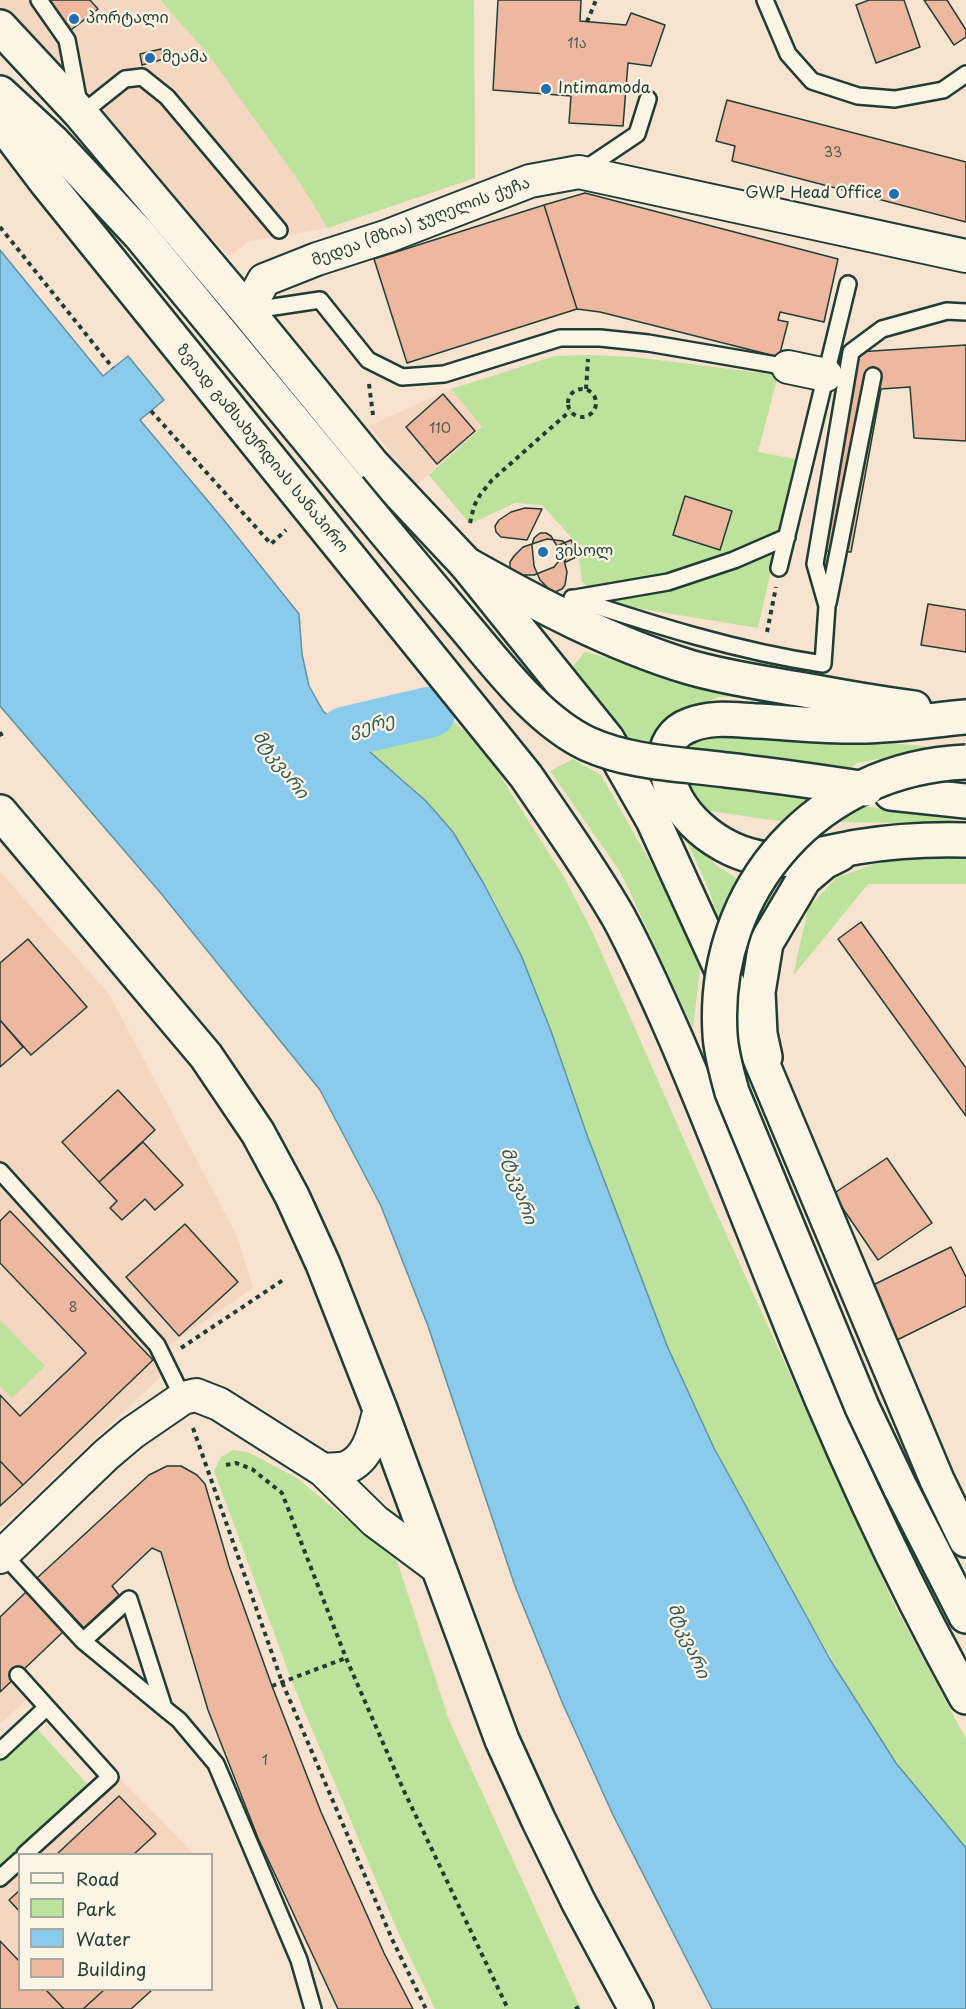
<!DOCTYPE html>
<meta charset="utf-8">
<style>
body{margin:0}
#map{position:relative;width:966px;height:2009px;overflow:hidden;background:#f8e3d0;font-family:"Playpen Sans",sans-serif}
canvas{display:block}
.legend{position:absolute;left:18px;top:1853px;width:195px;height:138px;box-sizing:border-box;background:#fcf5e5;border:2px solid #a4ab9e;margin:0;padding:8px 10px;list-style:none;font-size:18px;color:#1f3d34}
.legend li{display:flex;align-items:center;gap:12px;height:30px}
.legend b{width:30px;border:2px solid #a4ab9e}
</style>
<div id="map">
<canvas width="966" height="2009"></canvas>
<ul class="legend">
<li><b style="height:8px;background:#fcf5e5"></b>Road</li>
<li><b style="height:16px;background:#bde29c"></b>Park</li>
<li><b style="height:16px;background:#8acaeb"></b>Water</li>
<li><b style="height:16px;background:#edb89f"></b>Building</li>
</ul>
</div>
<script>
const ctx = document.querySelector('canvas').getContext('2d');
ctx.lineJoin = 'round';
function paint(path, color) { ctx.fillStyle = color; ctx.fill(path, 'evenodd'); }
function stroke(path, color, width, dash) { ctx.strokeStyle = color; ctx.lineWidth = width; ctx.lineCap = dash ? 'butt' : 'round'; ctx.setLineDash(dash || []); ctx.stroke(path); }
function write(font, color, halo, rows, align = 'center') {
  ctx.font = font + ' "Playpen Sans","Noto Sans Georgian",sans-serif'; ctx.lineWidth = 4.5; ctx.setLineDash([]); ctx.textBaseline = 'middle'; ctx.strokeStyle = halo; ctx.fillStyle = color; for (const [text, x, y, turn = 0] of rows) {
    ctx.save(); ctx.translate(x, y); ctx.rotate((+turn || 0) * Math.PI / 180); ctx.textAlign = isNaN(turn) ? turn : align; if (halo) ctx.strokeText(text, 0, 0); ctx.fillText(text, 0, 0); ctx.restore();
  }
}
paint(new Path2D(`
 M 0,0 L 160,0 L 208,54 L 296,177 L 328,228 L 249,241 L 230,256 L 81,114 L 0,30 Z
 M 451,389 L 482,427 L 417,485 L 369,426 Z
 M 0,872 L 109,994 L 237,1236 L 253,1288 L 158,1353 L 167,1371 L 0,1528 Z
 M 0,1651 L 36,1691 L 0,1724 Z
 M 117,1776 L 194,1854 L 28,1854 Z
 M 19,1862 L 20,1990 L 100,1990 L 76,2009 L 0,2009 L 0,1879 Z`), '#f5d6c1');
paint(new Path2D(`
 M 160,0 L 474,0 L 475,178 L 328,228 L 296,177 L 208,54 Z
 M 588,355 L 634,357 L 778,375 L 758,452 L 796,459 L 758,628 L 605,603 L 582,582 L 577,544 L 542,505 L 515,503 L 470,524 L 429,475 L 482,427 L 451,389 L 555,356 Z
 M 585,652 L 760,696 L 719,697 L 684,710 L 662,722 L 652,750 L 656,783 L 566,674 Z
 M 454,722 L 477,742 L 499,774 L 564,877 L 592,931 L 709,1196 L 894,1604 L 966,1739 L 966,1848 C 886,1762 830,1658 774,1556 C 736,1487 696,1418 667,1345 C 638,1275 610,1203 585,1131 C 550,1029 516,924 454,834 C 430,799 394,772 362,746 L 373,737 Z
 M 748,732 L 949,748 L 911,753 L 857,763 L 812,798 L 966,822 L 966,824 L 779,821 L 709,811 L 681,788 L 677,767 L 692,744 L 718,736 Z
 M 573,759 L 601,775 L 665,888 L 700,969 L 693,1028 L 621,873 L 550,771 Z
 M 680,827 L 717,866 L 755,890 L 782,893 L 745,990 L 706,883 Z
 M 966,857 L 966,884 L 868,884 L 793,976 L 808,908 L 836,878 L 890,858 Z
 M 0,1320 L 45,1366 L 12,1398 L 0,1386 Z
 M 233,1450 L 248,1452 L 297,1478 L 397,1561 L 449,1720 L 581,2009 L 435,2009 L 398,1932 L 294,1687 L 214,1471 L 221,1457 Z
 M 33,1724 L 88,1785 L 0,1866 L 0,1754 Z`), '#bde29c');
const water = new Path2D(`
 M 0,250 L 103,376 L 128,356 L 164,400 L 140,420 L 223,519 L 299,614 L 302,654 L 309,686 L 323,711 L 426,801 L 453,832 L 484,884 L 521,955 L 551,1031 L 587,1135 L 668,1348 L 714,1448 L 831,1661 L 896,1763 L 966,1848 L 966,2009 L 712,2009 L 613,1815 L 562,1702 L 515,1586 L 428,1326 L 381,1206 L 320,1090 L 159,891 L 0,706 Z`);
paint(water, '#8acaeb');
stroke(water, '#5f92a2', 1.5);
stroke(new Path2D(`
 M 288,772 L 345,732 L 430,712`), '#8acaeb', 51);
const building = new Path2D(`
 M 49,0 L 90,0 L 98,9 L 71,30 Z
 M 498,0 L 581,0 L 580,21 L 626,25 L 631,13 L 665,25 L 651,66 L 628,63 L 623,126 L 569,123 L 571,96 L 493,90 Z
 M 869,0 L 904,0 L 920,47 L 876,63 L 856,5 Z
 M 924,0 L 947,0 L 966,30 L 966,37 L 954,45 Z
 M 161,49 L 164,59 L 142,65 L 140,54 Z
 M 727,100 L 966,162 L 966,222 L 732,161 L 735,146 L 716,141 Z
 M 585,193 L 838,259 L 824,322 L 780,312 L 778,320 L 788,322 L 779,357 L 600,312 L 577,309 L 544,205 Z
 M 544,205 L 577,309 L 407,363 L 374,259 Z
 M 966,345 L 966,441 L 914,438 L 910,387 L 881,389 L 851,552 L 824,551 L 857,352 Z
 M 443,394 L 475,431 L 437,464 L 406,427 Z
 M 685,496 L 732,511 L 720,550 L 673,535 Z
 M 525,508 L 542,509 L 527,540 L 501,537 L 496,532 L 495,526 L 499,520 L 511,512 Z
 M 540,533 L 546,533 L 551,536 L 563,556 L 567,572 L 565,585 L 562,589 L 555,592 L 549,589 L 540,580 L 534,566 L 532,545 L 534,538 Z
 M 547,539 L 563,541 L 567,546 L 567,551 L 554,567 L 534,575 L 520,575 L 510,569 L 510,562 L 514,556 L 523,547 Z
 M 571,540 L 578,556 L 566,562 L 559,545 Z
 M 928,604 L 966,610 L 966,652 L 921,645 Z
 M 861,922 L 966,1068 L 966,1116 L 838,939 Z
 M 28,939 L 87,1007 L 31,1055 L 0,1020 L 0,963 Z
 M 0,1020 L 23,1047 L 0,1067 Z
 M 118,1090 L 155,1130 L 99,1182 L 62,1142 Z
 M 143,1142 L 183,1185 L 155,1210 L 145,1199 L 122,1220 L 110,1208 L 117,1201 L 99,1182 Z
 M 887,1158 L 932,1223 L 878,1260 L 833,1194 Z
 M 10,1211 L 153,1360 L 23,1485 L 0,1461 L 0,1395 L 20,1416 L 86,1353 L 0,1263 L 0,1221 Z
 M 185,1224 L 238,1282 L 179,1336 L 126,1277 Z
 M 951,1247 L 966,1277 L 966,1306 L 897,1340 L 871,1286 Z
 M 0,1461 L 23,1485 L 0,1506 Z
 M 167,1466 L 181,1466 L 197,1475 L 205,1484 L 229,1566 L 272,1686 L 321,1812 L 384,1953 L 413,2009 L 338,2009 L 258,1838 L 208,1710 L 161,1552 L 152,1548 L 112,1586 L 119,1595 L 84,1628 L 37,1578 L 149,1475 Z
 M 27,1591 L 64,1631 L 0,1692 L 0,1617 Z
 M 119,1796 L 156,1834 L 134,1854 L 57,1854 Z
 M 20,1890 L 20,1912 L 9,1900 Z
 M 0,1941 L 20,1962 L 20,1990 L 46,1990 L 64,2009 L 0,2009 Z
 M 46,1990 L 104,1990 L 83,2009 L 64,2009 Z
 M 104,1990 L 152,1990 L 131,2009 L 83,2009 Z`);
paint(building, '#edb89f');
stroke(building, '#1f3d34', 1.5);
const lane = new Path2D(`
 M 39,0 L 67,40 L 81,114 L 125,79 L 142,77 L 167,97 L 279,230
 M 765,0 L 788,54 L 812,81 L 858,96 L 895,99 L 943,90 L 966,74
 M 582,171 L 637,134 L 648,99
 M 247,311 L 320,300 L 368,360 L 402,377 L 444,374 L 560,338 L 600,338 L 648,343 L 788,367
 M 779,568 L 848,284
 M 572,598 C 655,625 736,651 823,664 L 827,606 L 815,564 L 851,352 L 882,329 L 947,311 L 966,312
 M 575,598 L 668,582 L 734,560 L 787,537
 M 828,603 L 873,376
 M 0,1171 L 157,1345 L 183,1398
 M 3,1554 L 83,1641 L 163,1707
 M 83,1641 L 129,1599 L 164,1708 L 179,1720 L 216,1764 L 299,1960 L 313,2009
 M 18,1675 L 110,1777 L 25,1854
 M 0,1751 L 46,1708
 M 0,1878 L 20,1860`);
const street = new Path2D(`
 M 247,311 L 264,280 L 317,259 L 388,236 L 530,181 L 579,172 L 966,256
 M 788,367 L 826,375
 M 323,1470 C 331,1469 341,1470 348,1467 C 370,1457 374,1430 380,1409
 M 0,1557 L 106,1455 L 132,1433 L 183,1398 L 196,1395 L 219,1404 L 323,1470 L 375,1521 L 438,1568`);
const primary = new Path2D(`
 M 0,93 L 53,142 L 140,235 L 349,488
 M 466,564 C 537,604 610,643 689,667 C 730,679 772,684 815,692 C 848,698 880,704 914,708
 M 966,717 C 933,720 900,725 866,726 C 831,727 793,723 758,721 C 735,720 712,716 690,725 C 673,731 664,746 666,764 C 670,814 719,853 767,859 C 797,862 828,852 857,847 C 893,841 929,839 966,840
 M 891,793 L 966,801
 M 0,812 L 206,1056 L 258,1133 L 292,1196 L 323,1264 L 380,1409 L 502,1740 L 538,1819 L 578,1901 L 636,2009
 M 765,1057 L 760,1034 L 758,992 L 766,943 L 804,879 L 824,862 L 840,854
 M 900,1487 L 966,1616`);
const highway = new Path2D(`
 M 0,27 L 81,114 L 247,311 L 372,464 L 466,564 L 607,739 L 653,820 L 739,1008 L 937,1480 L 966,1540
 M 0,121 L 47,183 L 526,776 C 558,823 591,869 619,918 C 640,957 658,998 676,1039 C 711,1121 743,1204 776,1287 C 831,1427 893,1565 966,1697`);
stroke(lane, '#1f3d34', 20);
stroke(street, '#1f3d34', 36);
stroke(primary, '#1f3d34', 38);
stroke(highway, '#1f3d34', 38);
stroke(new Path2D(`
 M 587,22 L 596,0
 M 0,227 L 113,368
 M 369,384 L 373,415
 M 586,389 L 588,359
 M568 403a14 14 0 1 1 28 0a14 14 0 1 1-28 0Z
 M 151,411 L 271,544 L 286,530
 M 470,523 L 474,506 L 480,495 L 492,480 L 570,411
 M 767,632 L 776,587
 M 0,732 L 3,739
 M 181,1348 L 283,1280
 M 193,1428 L 282,1682 L 392,1939 L 426,2009
 M 226,1465 L 236,1463 L 252,1469 L 282,1493 L 346,1658 L 404,1791 L 508,2009
 M 272,1686 L 346,1658
 M 575,2009 L 579,2007`), '#1f3d34', 4, [4.5, 4.5]);
stroke(lane, '#fcf5e5', 15);
stroke(street, '#fcf5e5', 32);
stroke(primary, '#fcf5e5', 33);
stroke(highway, '#fcf5e5', 33);
const primaryBridge = new Path2D(`
 M 349,488 C 386,533 423,577 460,621 C 496,663 537,720 588,744 C 630,763 680,764 726,770 C 773,775 819,782 866,789
 M 900,1487 L 862,1407 L 732,1092 C 727,1073 721,1054 720,1034 C 711,887 819,768 966,762`);
stroke(primaryBridge, '#1f3d34', 38, []);
stroke(primaryBridge, '#fcf5e5', 33);
for (const [x, y, r, color] of [
 [74,19,6,"#1f6fb2"],
 [150,58,6,"#1f6fb2"],
 [546,89,6,"#1f6fb2"],
 [894,194,6,"#1f6fb2"],
 [543,552,6,"#1f6fb2"]
]) { const dot = new Path2D(); dot.arc(x, y, r, 0, 2 * Math.PI); ctx.fillStyle = color; ctx.fill(dot); stroke(dot, '#fcf5e5', 2); }
write('14px', '#525c4f', null, [
 ["11ა",577,44],
 ["33",833,153],
 ["110",440,429],
 ["8",73,1308],
 ["1",265,1761]
]);
write('16px', '#1f3d34', '#fcf5e5', [
 ["პორტალი",86,19],
 ["მეამა",162,58],
 ["Intimamoda",558,89],
 ["GWP Head Office",882,194,"right"],
 ["ვისოლ",555,552]
], 'left');
write('16px', '#1f3d34', '#fcf5e5', [
 ["მედეა (მზია) ჯუღელის ქუჩა",421,222,-20],
 ["ზვიად გამსახურდიას სანაპირო",262,449,51]
]);
write('italic 18px', '#345959', '#fcf5e5', [
 ["ვერე",372,726,-15],
 ["მტკვარი",280,765,53],
 ["მტკვარი",518,1186,72],
 ["მტკვარი",688,1641,67]
]);
</script>
